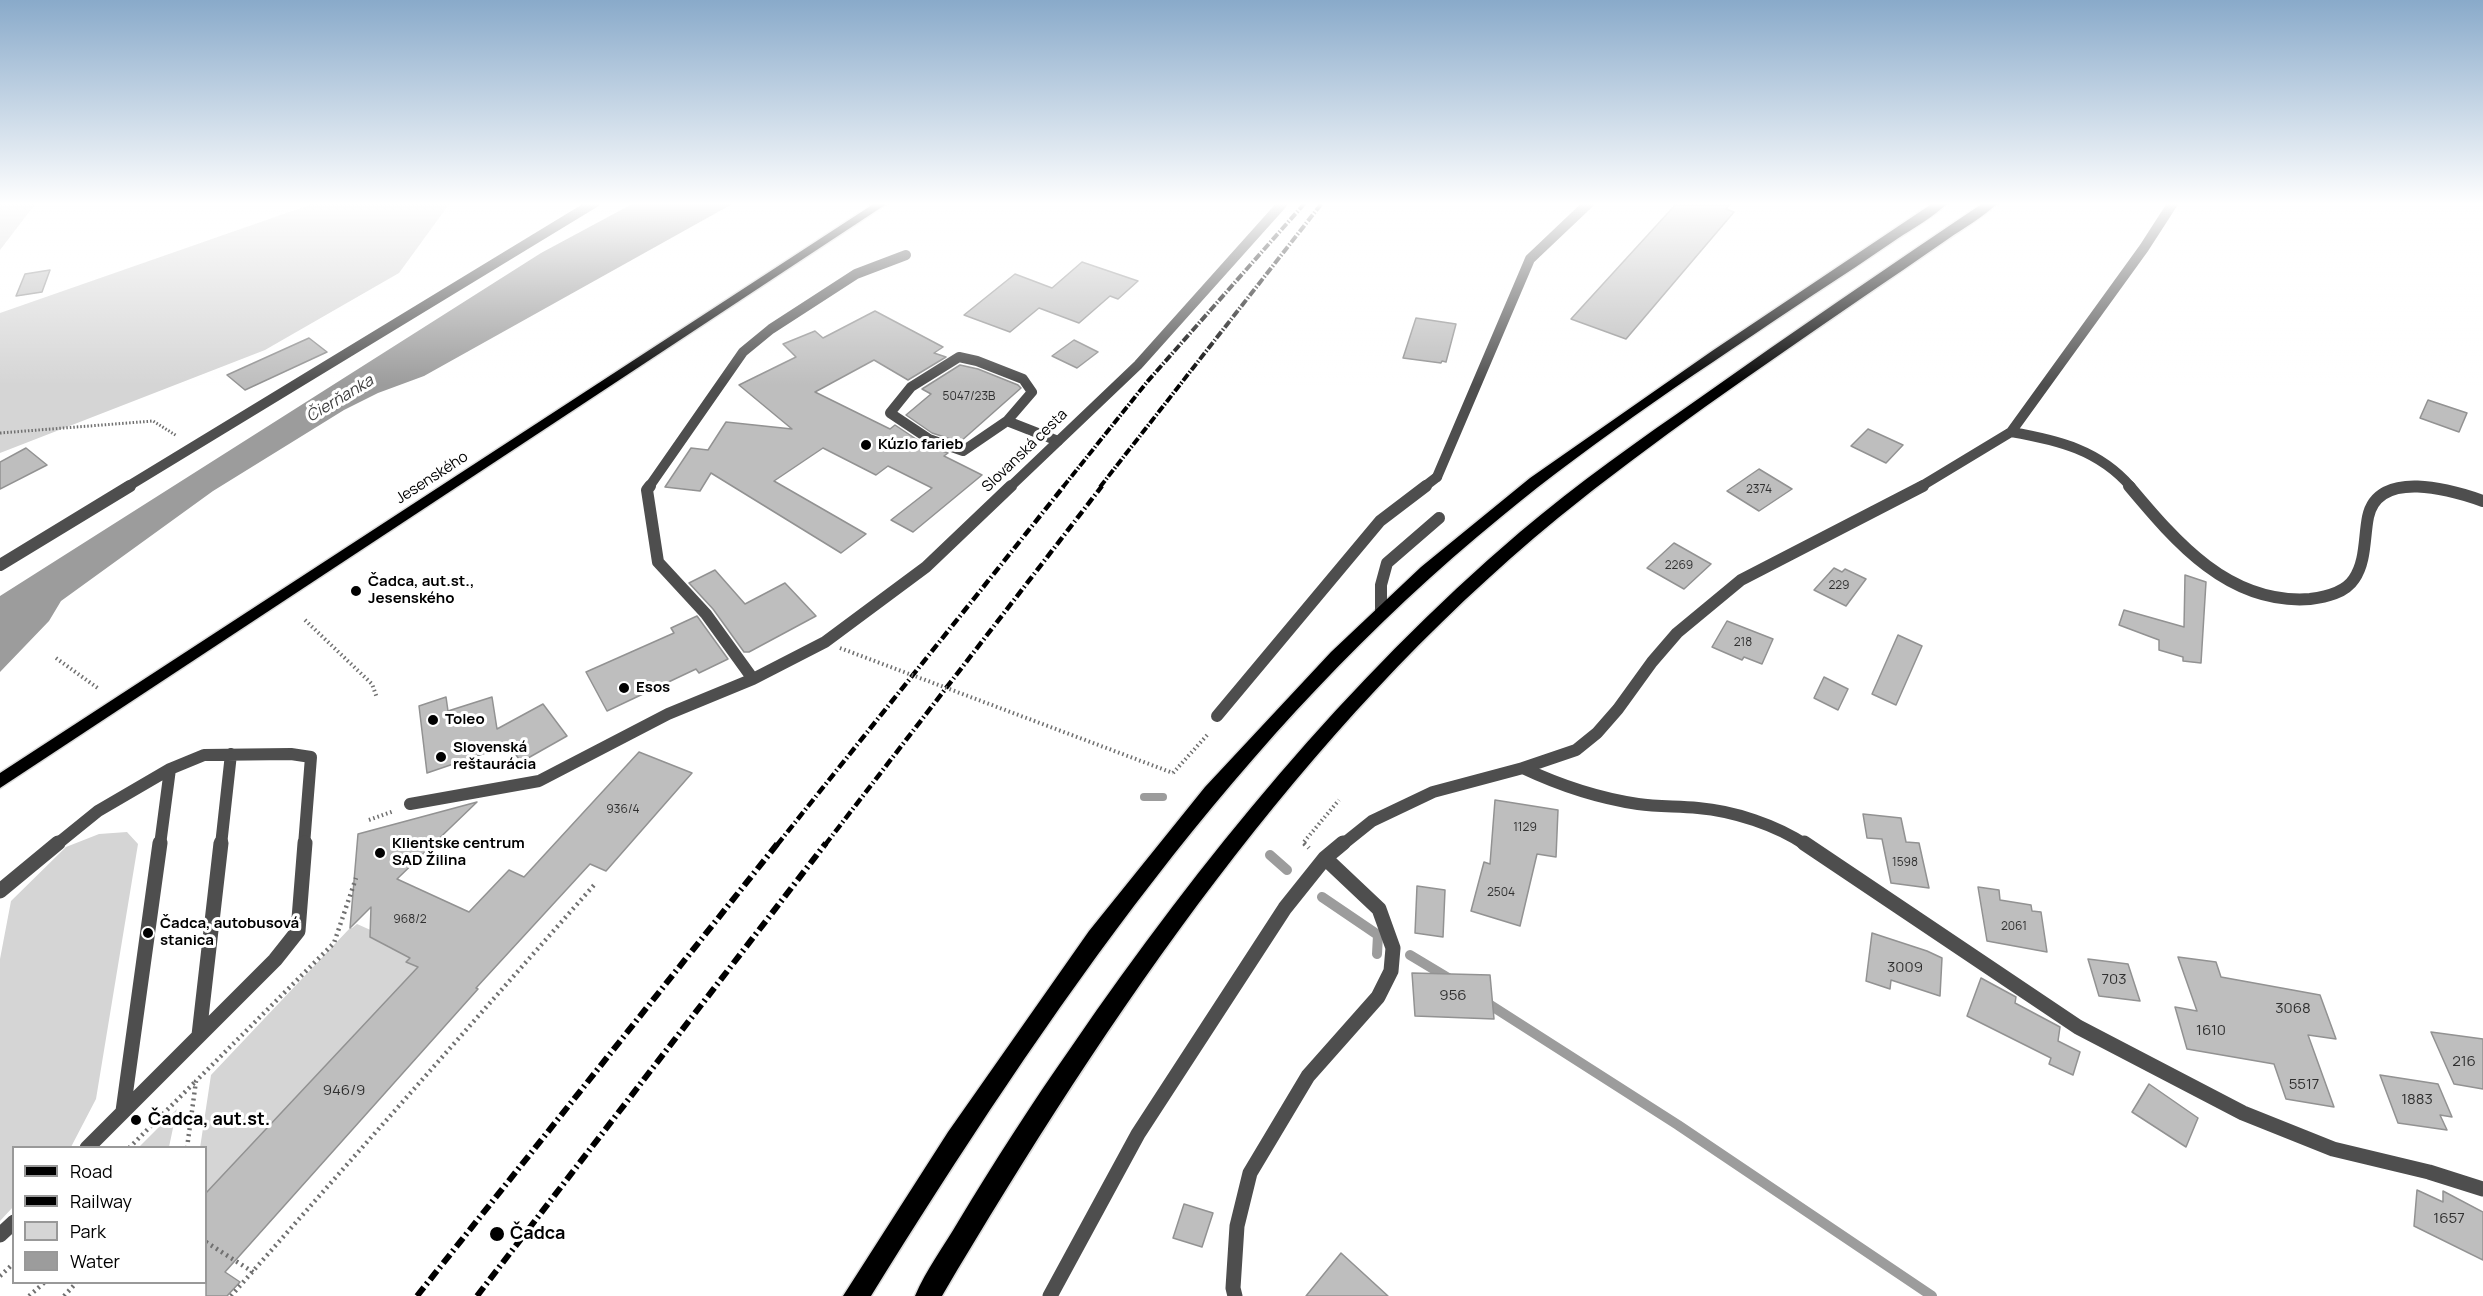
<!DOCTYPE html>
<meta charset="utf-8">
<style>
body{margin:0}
#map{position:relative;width:2483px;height:1296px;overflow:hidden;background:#fff;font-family:Manrope,sans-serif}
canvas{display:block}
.legend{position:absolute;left:12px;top:1146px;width:195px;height:138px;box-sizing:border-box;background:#fff;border:2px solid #999;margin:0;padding:8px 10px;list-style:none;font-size:18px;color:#000}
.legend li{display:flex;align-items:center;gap:12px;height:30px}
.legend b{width:30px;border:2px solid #999}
</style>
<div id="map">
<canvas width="2483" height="1296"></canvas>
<ul class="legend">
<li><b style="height:8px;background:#000"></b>Road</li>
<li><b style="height:8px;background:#000"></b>Railway</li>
<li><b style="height:16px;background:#d5d5d5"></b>Park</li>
<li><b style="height:16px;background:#9c9c9c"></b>Water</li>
</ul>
</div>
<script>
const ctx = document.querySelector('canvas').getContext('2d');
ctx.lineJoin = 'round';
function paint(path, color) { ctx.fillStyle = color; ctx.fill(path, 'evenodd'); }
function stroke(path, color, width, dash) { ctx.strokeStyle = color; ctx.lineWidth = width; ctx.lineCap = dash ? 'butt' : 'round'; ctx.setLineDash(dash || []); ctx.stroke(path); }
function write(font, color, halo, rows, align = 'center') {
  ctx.font = font + ' Manrope,sans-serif'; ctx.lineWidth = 6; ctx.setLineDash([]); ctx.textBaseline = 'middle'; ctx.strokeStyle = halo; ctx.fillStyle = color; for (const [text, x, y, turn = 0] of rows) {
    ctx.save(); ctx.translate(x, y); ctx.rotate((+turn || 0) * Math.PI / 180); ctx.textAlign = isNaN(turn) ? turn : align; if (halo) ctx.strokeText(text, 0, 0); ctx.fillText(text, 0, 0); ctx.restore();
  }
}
paint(new Path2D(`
 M 0,203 L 36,203 L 0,250 Z
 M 315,203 L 450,203 L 399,273 L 265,350 L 0,453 L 0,313 Z
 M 127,832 L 138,844 L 96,1099 L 71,1147 L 14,1148 L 13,1207 L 0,1221 L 0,959 L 11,901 L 66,847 L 99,834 Z
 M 357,924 L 375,932 L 371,938 L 392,949 L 398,943 L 422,963 L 206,1193 L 206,1148 L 200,1148 L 211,1075 L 350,928 L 352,928 Z
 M 177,1109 L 169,1147 L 139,1147 Z`), '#d5d5d5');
paint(new Path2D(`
 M 634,203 L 734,203 L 424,376 L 378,393 L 344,410 L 213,491 L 61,601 L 49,621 L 0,672 L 0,596 L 541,253 Z`), '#9c9c9c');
stroke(new Path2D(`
 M 1144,797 L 1163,797`), '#9c9c9c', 8);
stroke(new Path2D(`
 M 1270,855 L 1287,870
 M 1322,897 L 1378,935 L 1377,954
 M 1410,955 L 1450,979
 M 1484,1001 L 1678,1125 L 1932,1296`), '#9c9c9c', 10);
const building = new Path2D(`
 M 1677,203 L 1731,203 L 1726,209 L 1734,212 L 1626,339 L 1571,319 Z
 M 1082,262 L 1138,281 L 1118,299 L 1110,296 L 1079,323 L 1039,308 L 1010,332 L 964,315 L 1015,274 L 1052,288 Z
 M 50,270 L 42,292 L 16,296 L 25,274 Z
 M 875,311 L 943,347 L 934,353 L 946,357 L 908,380 L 874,360 L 815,392 L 890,429 L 895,425 L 925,445 L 948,453 L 944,456 L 982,475 L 913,532 L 891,520 L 932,488 L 888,466 L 876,475 L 823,448 L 774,481 L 866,534 L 841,553 L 711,473 L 700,491 L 665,487 L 691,448 L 708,450 L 726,422 L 792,429 L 739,385 L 796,357 L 783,344 L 815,331 L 823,338 Z
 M 1416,318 L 1456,324 L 1446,362 L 1442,361 L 1441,363 L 1403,358 Z
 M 309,338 L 327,352 L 245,390 L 227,375 Z
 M 1074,340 L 1098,352 L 1077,368 L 1052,356 Z
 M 960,365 L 978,369 L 1018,385 L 1021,388 L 960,442 L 932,433 L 906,415 L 931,394 L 922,389 Z
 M 2428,400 L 2467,413 L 2459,432 L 2420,418 Z
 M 1868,429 L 1903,445 L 1886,463 L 1851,446 Z
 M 26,448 L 47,465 L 0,489 L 0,462 Z
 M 1759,469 L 1792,489 L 1759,511 L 1727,491 Z
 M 1674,543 L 1711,564 L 1684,589 L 1647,568 Z
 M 1834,568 L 1842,572 L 1845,569 L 1866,579 L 1846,606 L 1814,590 Z
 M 715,570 L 745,604 L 785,583 L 816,616 L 749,652 L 744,652 L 713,609 L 689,583 Z
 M 2185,575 L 2206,582 L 2201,663 L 2183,661 L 2183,657 L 2159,650 L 2159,640 L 2119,625 L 2124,610 L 2184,627 Z
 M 697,616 L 728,659 L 699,673 L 696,669 L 607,711 L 586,672 L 674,633 L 671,628 Z
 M 1727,621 L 1773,639 L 1762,664 L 1744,657 L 1742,660 L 1712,647 Z
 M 1898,635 L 1922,646 L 1896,705 L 1872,694 Z
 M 1824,677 L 1848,689 L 1838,710 L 1814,698 Z
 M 446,697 L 448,711 L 492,697 L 497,729 L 543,704 L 567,736 L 521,762 L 509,745 L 427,773 L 419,706 Z
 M 639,752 L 692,773 L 606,871 L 590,864 L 476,988 L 478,989 L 225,1272 L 240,1282 L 227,1296 L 206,1296 L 206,1193 L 418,967 L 406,962 L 410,958 L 370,937 L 371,907 L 350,928 L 358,834 L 477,802 L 397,879 L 469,912 L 509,870 L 524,877 Z
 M 1495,800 L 1558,810 L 1556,857 L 1537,854 L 1520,926 L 1471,911 L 1484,862 L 1490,864 Z
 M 1863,814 L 1901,818 L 1906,842 L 1919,843 L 1929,888 L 1891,883 L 1882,839 L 1867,838 Z
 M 1417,886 L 1445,890 L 1443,937 L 1415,933 Z
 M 1978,887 L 1999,890 L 2000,900 L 2031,905 L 2032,911 L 2041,912 L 2047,952 L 1987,941 Z
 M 1872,933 L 1927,951 L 1942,958 L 1940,996 L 1891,980 L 1890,989 L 1866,981 Z
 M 2178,957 L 2216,962 L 2221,977 L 2320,995 L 2336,1039 L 2308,1035 L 2334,1107 L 2286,1099 L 2274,1064 L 2187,1049 L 2175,1007 L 2197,1011 Z
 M 2088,959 L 2128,964 L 2140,1001 L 2099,996 Z
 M 1412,973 L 1490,975 L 1494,1019 L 1415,1016 Z
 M 1981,978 L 2016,997 L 2015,1003 L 2060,1027 L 2058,1041 L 2080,1052 L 2073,1075 L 2049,1064 L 2051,1058 L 1967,1016 Z
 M 2431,1032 L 2483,1039 L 2483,1089 L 2454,1084 Z
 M 2380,1075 L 2438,1084 L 2452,1117 L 2440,1115 L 2447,1130 L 2398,1123 Z
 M 2149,1084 L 2198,1118 L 2186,1147 L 2132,1112 Z
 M 2417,1190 L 2443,1202 L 2443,1191 L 2483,1212 L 2483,1260 L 2414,1226 Z
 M 1184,1204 L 1213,1213 L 1202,1247 L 1173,1238 Z
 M 1341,1253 L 1388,1296 L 1306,1296 Z`);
paint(building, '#bebebe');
stroke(building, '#929292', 1.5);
const primary = new Path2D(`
 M 875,203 L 888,203 L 0,788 L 0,773 Z`);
const motorway = new Path2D(`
 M 1933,203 L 1948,203 C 1933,217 1914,228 1897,239 C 1869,258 1841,277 1813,295 C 1707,366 1599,436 1501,517 C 1239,730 1048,1012 871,1296 L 843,1296 L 948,1132 L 1089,931 L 1205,787 L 1331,652 L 1421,567 L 1530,478 L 1712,351 Z
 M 1983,203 L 1998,203 C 1983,217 1964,228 1948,239 C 1918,260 1888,280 1859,300 C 1757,370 1654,440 1558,518 C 1300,730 1111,1011 942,1296 L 915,1296 C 926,1270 944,1246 958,1222 C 994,1162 1032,1103 1072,1046 C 1201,858 1347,680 1520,532 C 1578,483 1639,440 1701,397 C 1794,331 1888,267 1983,203 Z`);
stroke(primary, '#dbdbdb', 3);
stroke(motorway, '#dbdbdb', 3);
stroke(new Path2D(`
 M 0,433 L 153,421 L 177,436`), '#707070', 3, [1.5, 2]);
stroke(new Path2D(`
 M 305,620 L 372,684 L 377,698
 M 56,658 L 99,689
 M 1173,773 L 1209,733
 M 369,820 L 394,811
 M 1305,845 L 1303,843 L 1339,800`), '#707070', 4, [1.5, 3]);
stroke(new Path2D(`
 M 1304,843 L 1309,848
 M 129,1148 L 196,1081
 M 187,1148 L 196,1081 L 334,943 L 356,878
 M 206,1242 L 256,1274
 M 0,1276 L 14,1263
 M 29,1296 L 45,1282
 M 64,1296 L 77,1282
 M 231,1296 L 595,884`), '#707070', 4.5, [2, 4]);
stroke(new Path2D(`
 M 959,357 L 977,361 L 1023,379 L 1032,392 L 1007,421 L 963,451 L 929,439 L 890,413 L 911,387 Z
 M 1007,421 L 1058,441
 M 1424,487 L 1437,477`), '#4e4e4e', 10);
stroke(new Path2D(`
 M 1381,614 L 1381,585 L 1387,563 L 1439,518
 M 1217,716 L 1380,521 L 1426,486
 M 56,845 L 98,811 L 170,769 L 204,755 L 291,754 L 311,757 L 304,845
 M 160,845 L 170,769
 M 221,845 L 231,754`), '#4e4e4e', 12);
stroke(new Path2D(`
 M 0,891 L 58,843
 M 199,1035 L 221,843
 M 123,1111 L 160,843
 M 87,1148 L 275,960 L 298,931 L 305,843
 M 0,1235 L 14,1222`), '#4e4e4e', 15);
stroke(new Path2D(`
 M 2011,432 C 2058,440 2099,450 2131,487
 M 1437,477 L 1530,259 L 1589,203
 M 127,487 L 594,203
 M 649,487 L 743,352 L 771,329 L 856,274 L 906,255
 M 1010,487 L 1138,365 L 1283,203
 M 1920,487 L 2011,432 L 2144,248 L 2173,203
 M 2403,487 L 2431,487`), '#4e4e4e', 10);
stroke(new Path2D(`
 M 650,486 L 647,490 L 658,562 L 706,614 L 753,679
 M 2129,486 C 2176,542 2229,605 2310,599 C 2326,597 2345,593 2354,579 C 2366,562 2364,537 2368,517 C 2378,468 2452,490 2483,501
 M 0,565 L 130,486
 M 1523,768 C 1559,785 1598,798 1638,804 C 1658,807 1678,806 1698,808 C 1734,811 1776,825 1806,845
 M 410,804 L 539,781 L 668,714 L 753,679 L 825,642 L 926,567 L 1011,486
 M 1342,845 L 1372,821 L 1433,792 L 1523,768 L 1576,750 L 1597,733 L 1618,709 L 1652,662 L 1677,633 L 1741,580 L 1923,486`), '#4e4e4e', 12);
stroke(new Path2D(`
 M 1804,843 L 2078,1027 L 2243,1113 L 2333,1149 L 2429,1172 L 2483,1189
 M 1050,1296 L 1138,1134 L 1285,908 L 1325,858 L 1343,843
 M 1235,1296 L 1233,1288 L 1237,1226 L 1250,1173 L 1308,1076 L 1378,997 L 1391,971 L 1393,948 L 1379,909 L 1325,858`), '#4e4e4e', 15);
paint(primary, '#000');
paint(motorway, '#000');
stroke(new Path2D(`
 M 1063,487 L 1147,382 L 1305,203
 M 1100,487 L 1322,203`), '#000', 4, [8, 2, 1.5, 2]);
stroke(new Path2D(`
 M 777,845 L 1064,486
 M 825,845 L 1102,486`), '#000', 4.5, [9, 3, 1.5, 3]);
stroke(new Path2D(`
 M 417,1296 L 778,843
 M 477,1296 L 826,843`), '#000', 6, [11, 4, 2, 4]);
stroke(new Path2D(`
 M 840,648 L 1173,773`), '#707070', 4, [1.5, 3]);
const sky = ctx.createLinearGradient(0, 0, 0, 385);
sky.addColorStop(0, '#89aaca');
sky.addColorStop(0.53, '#fff');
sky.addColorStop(1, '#ffffff00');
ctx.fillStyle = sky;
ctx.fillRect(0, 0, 2483, 385);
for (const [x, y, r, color] of [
 [866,445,6,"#000"],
 [356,591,6,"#000"],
 [624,688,6,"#000"],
 [433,720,6,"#000"],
 [441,757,6,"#000"],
 [380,853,6,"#000"],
 [148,933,6,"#000"],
 [136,1120,6,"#000"],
 [497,1234,8,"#000"]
]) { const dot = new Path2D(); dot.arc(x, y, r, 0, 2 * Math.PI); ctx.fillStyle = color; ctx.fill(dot); stroke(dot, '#fff', 2); }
write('12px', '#303030', null, [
 ["5047/23B",969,397],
 ["2374",1759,490],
 ["2269",1679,566],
 ["229",1839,586],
 ["218",1743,643],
 ["936/4",623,810],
 ["1129",1525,828],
 ["1598",1905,863],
 ["2504",1501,893],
 ["968/2",410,920],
 ["2061",2014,927]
]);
write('bold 15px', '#000', '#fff', [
 ["Kúzlo farieb",878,445],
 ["Čadca, aut.st.,",368,582],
 ["Jesenského",368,599],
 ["Esos",636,688],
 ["Toleo",445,720],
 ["Slovenská",453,748],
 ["reštaurácia",453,765],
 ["Klientske centrum",392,844],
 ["SAD Žilina",392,861],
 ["Čadca, autobusová",160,924],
 ["stanica",160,941]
], 'left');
write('15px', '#000', '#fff', [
 ["Slovanská cesta",1025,451,-44],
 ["Jesenského",432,478,-33]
]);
write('15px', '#303030', null, [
 ["3009",1905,968],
 ["703",2114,980],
 ["956",1453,996],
 ["3068",2293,1009],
 ["1610",2211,1031],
 ["216",2464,1062],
 ["5517",2304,1085],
 ["946/9",344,1091],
 ["1883",2417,1100],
 ["1657",2449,1219]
]);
write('italic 16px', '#3d3d3d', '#fff', [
 ["Čierňanka",340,399,-31]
]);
write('bold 18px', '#000', '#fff', [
 ["Čadca, aut.st.",148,1120],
 ["Čadca",510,1234]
], 'left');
</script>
